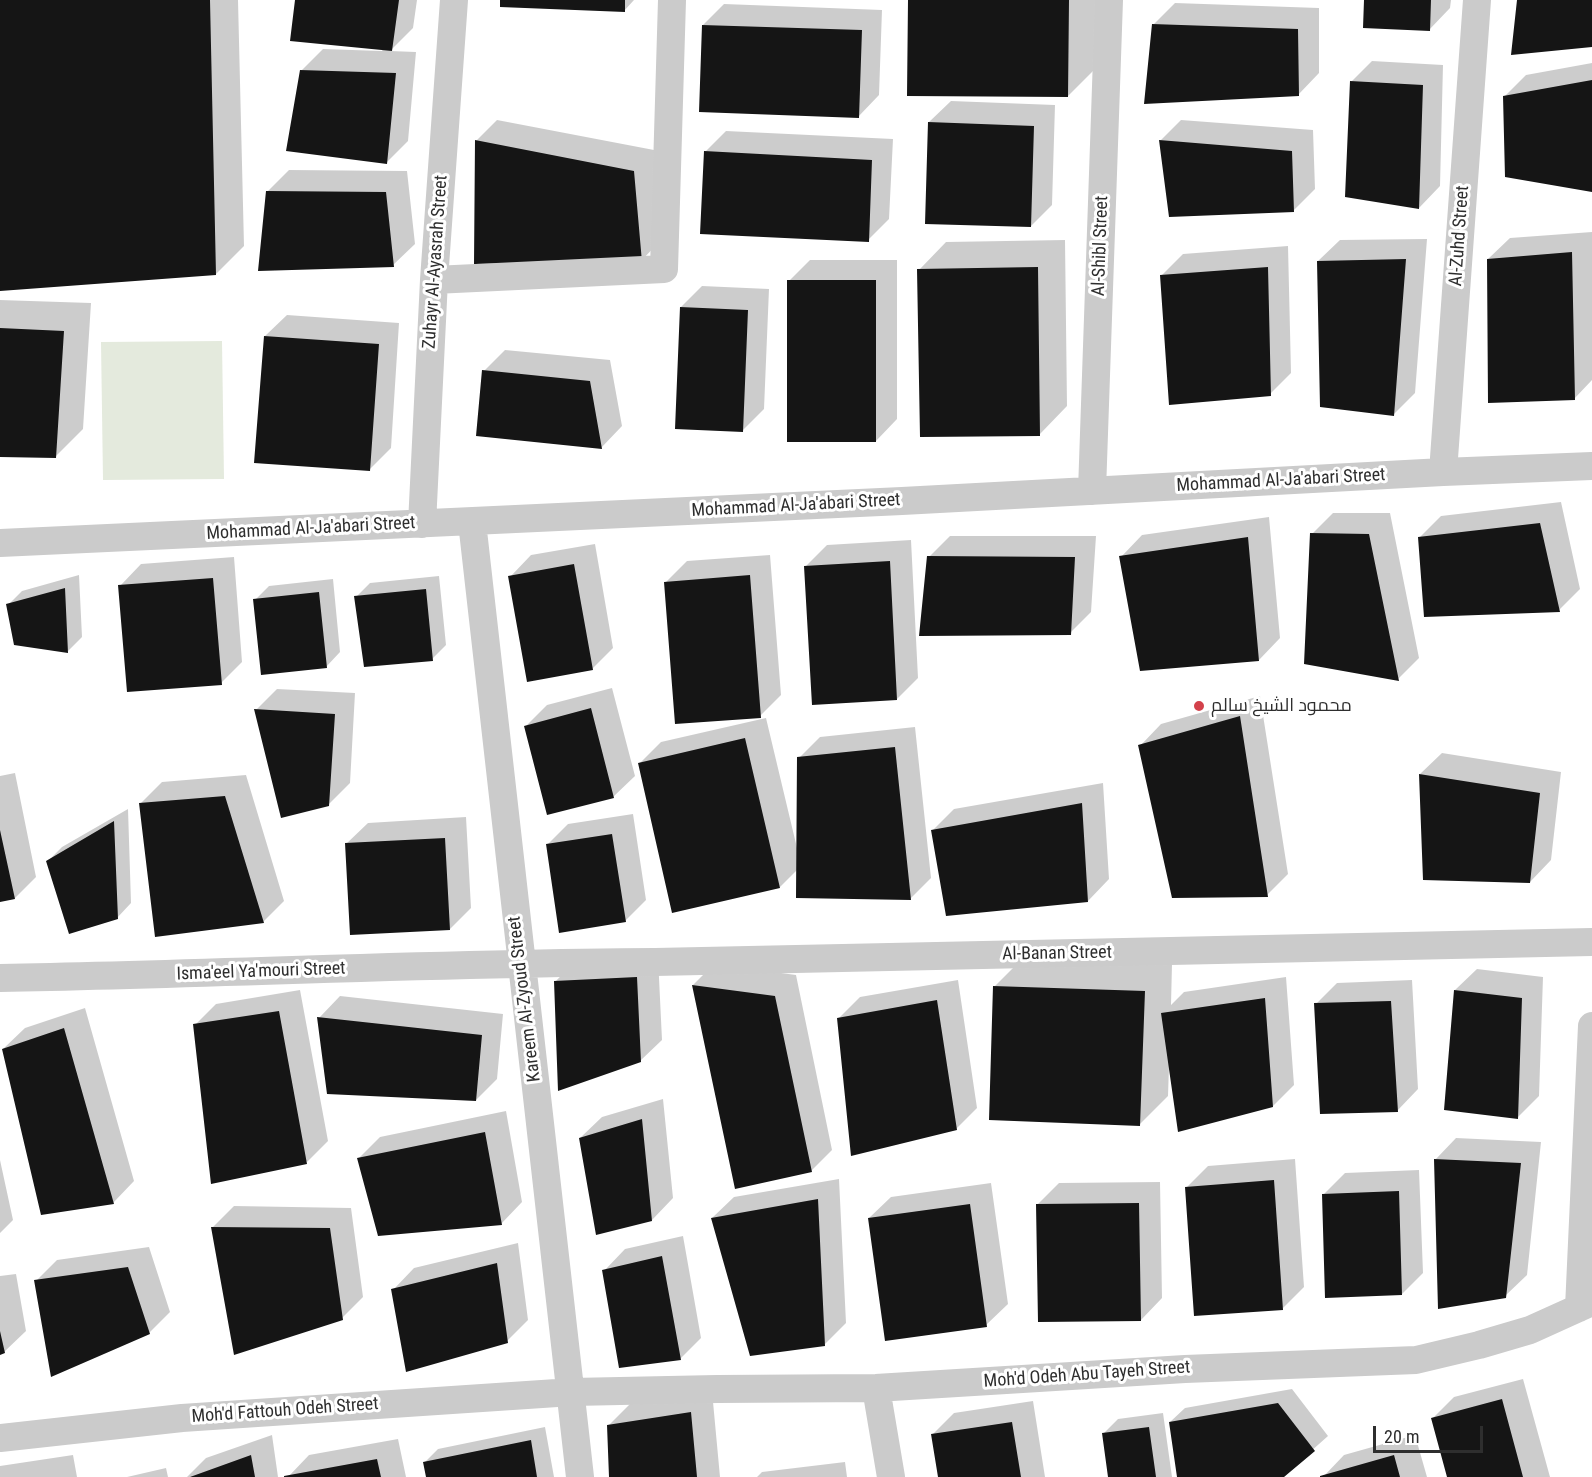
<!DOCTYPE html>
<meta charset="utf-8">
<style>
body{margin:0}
#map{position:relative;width:1592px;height:1477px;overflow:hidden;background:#fff;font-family:"Roboto Condensed",sans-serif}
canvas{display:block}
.scale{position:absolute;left:1373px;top:1426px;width:110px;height:27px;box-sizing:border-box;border:3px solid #2e2e2e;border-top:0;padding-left:8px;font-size:18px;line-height:21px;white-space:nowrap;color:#2e2e2e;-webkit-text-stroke:4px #fff;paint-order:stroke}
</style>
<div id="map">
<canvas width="1592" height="1477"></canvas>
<div class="scale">20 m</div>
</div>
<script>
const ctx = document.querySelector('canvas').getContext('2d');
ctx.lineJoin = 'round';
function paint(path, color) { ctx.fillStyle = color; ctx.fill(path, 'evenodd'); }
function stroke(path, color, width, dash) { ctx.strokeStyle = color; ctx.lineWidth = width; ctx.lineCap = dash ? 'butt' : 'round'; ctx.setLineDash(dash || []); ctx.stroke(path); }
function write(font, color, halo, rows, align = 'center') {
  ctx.font = font + ' "Roboto Condensed",Cairo,sans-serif'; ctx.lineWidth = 6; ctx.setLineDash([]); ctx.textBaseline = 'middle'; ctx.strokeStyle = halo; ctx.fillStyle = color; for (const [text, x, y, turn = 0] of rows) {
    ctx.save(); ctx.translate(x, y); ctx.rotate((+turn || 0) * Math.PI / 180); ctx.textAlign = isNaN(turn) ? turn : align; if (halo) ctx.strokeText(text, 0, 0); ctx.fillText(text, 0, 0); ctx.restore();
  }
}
paint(new Path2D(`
 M 222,341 L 224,479 L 103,480 L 101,342 Z`), '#e4eadd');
paint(new Path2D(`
 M 0,0 L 238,0 L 244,246 L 216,274 L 0,289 Z
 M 297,0 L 417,0 L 413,28 L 390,51 L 416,52 L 408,141 L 386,163 L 302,70 L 323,49 L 382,51 L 383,49 Z
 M 501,0 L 634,0 L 624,11 Z
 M 909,0 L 1096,0 L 1096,68 L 1068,96 Z
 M 1366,0 L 1451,0 L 1450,8 L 1429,30 Z
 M 1175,3 L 1319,8 L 1319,73 L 1298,95 L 1154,24 Z
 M 724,4 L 882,10 L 879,95 L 858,117 L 703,25 Z
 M 1372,61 L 1443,65 L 1440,186 L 1419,208 L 1351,82 Z
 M 1592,63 L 1592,190 L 1505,96 L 1526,75 Z
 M 951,101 L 1055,105 L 1052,205 L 1031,226 L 929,122 Z
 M 497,120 L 654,150 L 662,239 L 641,261 L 476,141 Z
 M 1181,120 L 1313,130 L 1315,189 L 1293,211 L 1160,141 Z
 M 726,131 L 893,139 L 889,219 L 868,240 L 705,152 Z
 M 289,170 L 407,171 L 415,244 L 393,265 L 267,192 Z
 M 1592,232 L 1592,380 L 1574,399 L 1488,259 L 1510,238 Z
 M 1427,239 L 1415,393 L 1394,414 L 1318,261 L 1340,240 Z
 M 1065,240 L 1067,406 L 1040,434 L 919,270 L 946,242 Z
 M 1288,246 L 1291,373 L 1270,394 L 1162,275 L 1183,254 Z
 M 810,260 L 897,260 L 897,419 L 876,441 L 789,281 Z
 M 702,286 L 769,289 L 764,409 L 743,430 L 681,307 Z
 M 0,300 L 91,303 L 83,429 L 55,457 L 0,455 Z
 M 287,315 L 399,323 L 391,448 L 369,470 L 265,336 Z
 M 505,350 L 610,360 L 622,426 L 601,448 L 484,371 Z
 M 1561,502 L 1580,589 L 1559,610 L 1419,538 L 1441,516 Z
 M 1333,513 L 1390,513 L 1419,658 L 1398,679 L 1312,534 Z
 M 1269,517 L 1280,638 L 1259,660 L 1121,557 L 1142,535 Z
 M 950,536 L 1096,536 L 1091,612 L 1070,633 L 929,557 Z
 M 911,540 L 918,678 L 897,699 L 806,566 L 827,545 Z
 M 595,544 L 613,648 L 592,669 L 510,577 L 531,555 Z
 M 770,555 L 781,695 L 760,716 L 665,583 L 687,561 Z
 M 234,557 L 242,662 L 221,683 L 120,586 L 141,564 Z
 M 79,575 L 82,637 L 68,651 L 8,605 L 22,591 Z
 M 439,576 L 446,645 L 432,659 L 356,597 L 370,583 Z
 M 333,579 L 340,652 L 326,667 L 255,600 L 269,586 Z
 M 612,688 L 635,776 L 613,797 L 526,726 L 547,705 Z
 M 277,689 L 355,693 L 350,783 L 329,804 L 256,710 Z
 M 1260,696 L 1288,874 L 1267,895 L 1140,746 L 1161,724 Z
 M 766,718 L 797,848 L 799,758 L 820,737 L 915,727 L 931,878 L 910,899 L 798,869 L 780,887 L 640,763 L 661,742 Z
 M 1442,753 L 1561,772 L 1551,860 L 1530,882 L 1420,774 Z
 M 15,773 L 36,877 L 15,898 L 0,901 L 0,776 Z
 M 246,775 L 284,901 L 263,922 L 141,803 L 162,782 Z
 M 1103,783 L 1109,879 L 1088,901 L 933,830 L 954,809 Z
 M 128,809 L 131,903 L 117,918 L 48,861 L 62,847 Z
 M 633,814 L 646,900 L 625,921 L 547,845 L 568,824 Z
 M 466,817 L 471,908 L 450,929 L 346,844 L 368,823 Z
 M 658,957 L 662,1040 L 640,1061 L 555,982 L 576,960 Z
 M 1022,959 L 1172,964 L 1171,1005 L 1184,992 L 1286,977 L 1294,1085 L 1273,1106 L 1169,1066 L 1168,1096 L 1140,1124 L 995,986 Z
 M 714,964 L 796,975 L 832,1150 L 811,1171 L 736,1187 L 693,985 Z
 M 1477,969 L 1543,977 L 1539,1096 L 1518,1117 L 1455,990 Z
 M 958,980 L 977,1108 L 956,1129 L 839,1018 L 860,997 Z
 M 1412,980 L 1418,1089 L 1397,1111 L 1316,1004 L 1337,983 Z
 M 300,990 L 328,1141 L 307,1162 L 195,1025 L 216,1004 Z
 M 340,996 L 503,1014 L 497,1079 L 476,1100 L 319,1018 Z
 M 85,1008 L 134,1181 L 113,1203 L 3,1049 L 25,1028 Z
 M 663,1099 L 673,1198 L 652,1220 L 580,1138 L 602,1117 Z
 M 506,1111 L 522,1202 L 501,1224 L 359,1158 L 380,1137 Z
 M 1456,1138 L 1541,1142 L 1527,1275 L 1505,1296 L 1435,1160 Z
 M 1295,1159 L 1304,1287 L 1283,1308 L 1187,1187 L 1208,1166 Z
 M 0,1160 L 13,1220 L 0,1233 Z
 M 1419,1170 L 1423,1273 L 1402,1294 L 1323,1195 L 1345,1173 Z
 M 839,1179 L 846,1323 L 825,1344 L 712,1218 L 734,1197 Z
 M 1160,1182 L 1162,1298 L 1141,1320 L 1038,1204 L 1059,1183 Z
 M 991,1183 L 1008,1304 L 986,1325 L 869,1218 L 891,1197 Z
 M 234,1206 L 351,1208 L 363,1297 L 342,1318 L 213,1227 Z
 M 683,1236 L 701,1338 L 680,1359 L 604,1271 L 625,1249 Z
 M 518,1243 L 528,1320 L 507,1341 L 393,1290 L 414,1268 Z
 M 149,1247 L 170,1312 L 149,1333 L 36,1281 L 57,1260 Z
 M 16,1274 L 26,1331 L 4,1352 L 0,1353 L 0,1276 Z
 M 1523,1379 L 1550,1477 L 1449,1477 L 1433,1418 L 1454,1397 Z
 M 1292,1389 L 1328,1436 L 1282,1477 L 1179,1477 L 1170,1422 L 1185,1408 Z
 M 712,1391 L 720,1477 L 611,1477 L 608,1426 L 630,1404 Z
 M 1033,1401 L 1045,1477 L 939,1477 L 933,1434 L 954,1413 Z
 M 1163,1413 L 1172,1477 L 1109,1477 L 1104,1433 L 1118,1419 Z
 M 545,1427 L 554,1477 L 427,1477 L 424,1463 L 438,1449 Z
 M 272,1435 L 278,1477 L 187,1477 L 206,1458 Z
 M 1415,1435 L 1427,1477 L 1323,1477 L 1344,1455 Z
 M 398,1439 L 406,1477 L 288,1477 L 309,1455 Z
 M 73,1455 L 77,1477 L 0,1477 L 0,1466 Z
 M 845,1462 L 847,1477 L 757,1477 L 762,1472 Z
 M 166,1468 L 168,1477 L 127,1477 Z`), '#0003');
paint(new Path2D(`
 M 0,0 L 210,0 L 216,275 L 0,291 Z
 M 295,0 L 399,0 L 392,51 L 290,41 Z
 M 500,0 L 625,0 L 625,12 L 500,7 Z
 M 908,0 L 1069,0 L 1068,97 L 907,96 Z
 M 1364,0 L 1431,0 L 1430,31 L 1363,28 Z
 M 1517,0 L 1592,0 L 1592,47 L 1511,55 Z
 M 1152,24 L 1298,29 L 1299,96 L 1144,104 Z
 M 702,25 L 862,30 L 859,118 L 699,112 Z
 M 300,70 L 396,73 L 387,164 L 286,151 Z
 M 1592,80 L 1592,192 L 1505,177 L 1503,96 Z
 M 1350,81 L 1423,85 L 1419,209 L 1345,197 Z
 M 928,122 L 1034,126 L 1031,227 L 925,224 Z
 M 475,140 L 634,171 L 642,262 L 474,264 Z
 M 1159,140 L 1292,151 L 1294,212 L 1169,217 Z
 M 704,151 L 872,160 L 869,242 L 700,234 Z
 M 266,191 L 386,192 L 394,267 L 258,271 Z
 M 1572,252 L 1575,400 L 1488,403 L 1487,259 Z
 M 1406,259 L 1394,416 L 1320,407 L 1317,261 Z
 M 1038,267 L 1040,436 L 920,437 L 917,269 Z
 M 1268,267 L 1271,396 L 1169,405 L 1160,275 Z
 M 787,280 L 876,280 L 876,442 L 787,442 Z
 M 680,307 L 748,310 L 743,432 L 675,429 Z
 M 0,328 L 64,331 L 56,458 L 0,457 Z
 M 264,336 L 379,344 L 370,471 L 254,463 Z
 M 482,370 L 590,381 L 602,449 L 476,436 Z
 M 1540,523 L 1560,612 L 1424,617 L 1418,537 Z
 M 1310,533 L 1369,534 L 1399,681 L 1304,664 Z
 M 1248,537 L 1259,661 L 1140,671 L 1119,556 Z
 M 927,556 L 1075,557 L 1071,635 L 919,636 Z
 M 890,561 L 897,700 L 812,705 L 804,566 Z
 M 574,564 L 593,670 L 527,682 L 508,576 Z
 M 750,575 L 761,718 L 675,724 L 664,582 Z
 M 213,578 L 222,685 L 127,692 L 118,585 Z
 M 65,588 L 68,653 L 14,645 L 6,604 Z
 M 426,589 L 433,661 L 364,667 L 354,596 Z
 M 319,592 L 327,668 L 261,675 L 253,599 Z
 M 591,708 L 614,798 L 547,815 L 524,726 Z
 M 254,709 L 335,714 L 329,806 L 281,818 Z
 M 1240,716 L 1268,897 L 1172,898 L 1138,745 Z
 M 745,738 L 780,888 L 672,913 L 638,763 Z
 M 895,747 L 911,900 L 796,898 L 797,757 Z
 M 1419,774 L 1540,793 L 1530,883 L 1423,880 Z
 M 225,796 L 264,923 L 155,937 L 139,803 Z
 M 1082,803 L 1088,902 L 946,916 L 931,830 Z
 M 114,821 L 118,919 L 69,934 L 46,861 Z
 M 0,830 L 15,899 L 0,902 Z
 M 612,834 L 626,922 L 559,933 L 546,844 Z
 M 445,838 L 450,930 L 350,935 L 345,843 Z
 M 637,977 L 641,1062 L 558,1091 L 554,981 Z
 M 692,985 L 775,996 L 812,1172 L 735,1189 Z
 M 993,986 L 1145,991 L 1140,1126 L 989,1120 Z
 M 1454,990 L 1522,998 L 1518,1119 L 1444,1110 Z
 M 1265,998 L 1273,1107 L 1178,1132 L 1161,1013 Z
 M 937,1000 L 957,1130 L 851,1156 L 837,1018 Z
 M 1391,1001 L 1398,1112 L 1320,1114 L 1314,1003 Z
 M 279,1011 L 307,1164 L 211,1184 L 193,1024 Z
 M 317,1017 L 482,1035 L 476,1101 L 327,1094 Z
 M 64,1028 L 114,1204 L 41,1215 L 2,1049 Z
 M 642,1119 L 652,1221 L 596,1235 L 579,1138 Z
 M 485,1132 L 502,1225 L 378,1236 L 357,1158 Z
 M 1434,1159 L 1521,1163 L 1506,1298 L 1438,1309 Z
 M 1274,1180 L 1283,1310 L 1194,1316 L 1185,1187 Z
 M 1399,1191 L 1402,1295 L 1325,1298 L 1322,1194 Z
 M 818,1199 L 825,1346 L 750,1356 L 711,1218 Z
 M 1139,1203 L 1141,1321 L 1038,1322 L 1036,1204 Z
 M 970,1204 L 987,1327 L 885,1341 L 868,1218 Z
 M 211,1227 L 330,1228 L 343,1320 L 234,1355 Z
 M 662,1256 L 681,1360 L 619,1368 L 602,1270 Z
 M 497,1263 L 508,1343 L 406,1372 L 391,1289 Z
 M 128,1267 L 150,1334 L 51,1377 L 34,1280 Z
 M 0,1331 L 5,1353 L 0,1355 Z
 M 1502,1399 L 1523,1477 L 1447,1477 L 1431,1418 Z
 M 1278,1403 L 1315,1451 L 1284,1477 L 1177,1477 L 1169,1422 Z
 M 691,1412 L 697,1477 L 609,1477 L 607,1425 Z
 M 1012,1422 L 1021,1477 L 938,1477 L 931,1434 Z
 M 1149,1427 L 1156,1477 L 1108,1477 L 1102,1433 Z
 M 531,1440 L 537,1477 L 426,1477 L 423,1462 Z
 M 251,1455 L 255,1477 L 190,1477 Z
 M 1394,1455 L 1400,1477 L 1320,1477 L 1320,1476 Z
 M 377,1459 L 381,1477 L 284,1477 L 284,1476 Z`), '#151515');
stroke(new Path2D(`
 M 434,280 L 664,269 L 672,0
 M 1443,472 L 1477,0
 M 1092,491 L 1109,0
 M 472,522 L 580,1477
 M 422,524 L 434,280 L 454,0
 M 0,543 L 902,501 L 1443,472 L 1592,466
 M 0,978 C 218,974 436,963 655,962 L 1592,942
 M 1579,1308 L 1592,1026
 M 876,1388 L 891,1477
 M 0,1438 L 182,1418 L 572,1392 L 717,1389 L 876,1388 L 1185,1369 L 1416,1360 L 1479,1345 L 1530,1330 L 1592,1302`), '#cbcbcb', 28);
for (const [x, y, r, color] of [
 [1199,706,6,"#d3414b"]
]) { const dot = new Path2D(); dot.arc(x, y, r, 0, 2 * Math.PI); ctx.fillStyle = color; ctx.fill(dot); stroke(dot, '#fff', 2); }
write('18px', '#2e2e2e', '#fff', [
 ["Al-Zuhd Street",1460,236,-86],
 ["Al-Shibl Street",1101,246,-88],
 ["Zuhayr Al-Ayasrah Street",436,262,-86],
 ["Mohammad Al-Ja'abari Street",1281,481,-3],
 ["Mohammad Al-Ja'abari Street",796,506,-3],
 ["Mohammad Al-Ja'abari Street",311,529,-3],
 ["Al-Banan Street",1057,954,-1],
 ["Isma'eel Ya'mouri Street",261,972,-2],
 ["Kareem Al-Zyoud Street",525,999,-97],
 ["Moh'd Odeh Abu Tayeh Street",1087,1375,-4],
 ["Moh'd Fattouh Odeh Street",285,1411,-4]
]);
write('18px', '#2e2e2e', '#fff', [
 ["محمود الشيخ سالم",1211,706]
], 'left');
</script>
